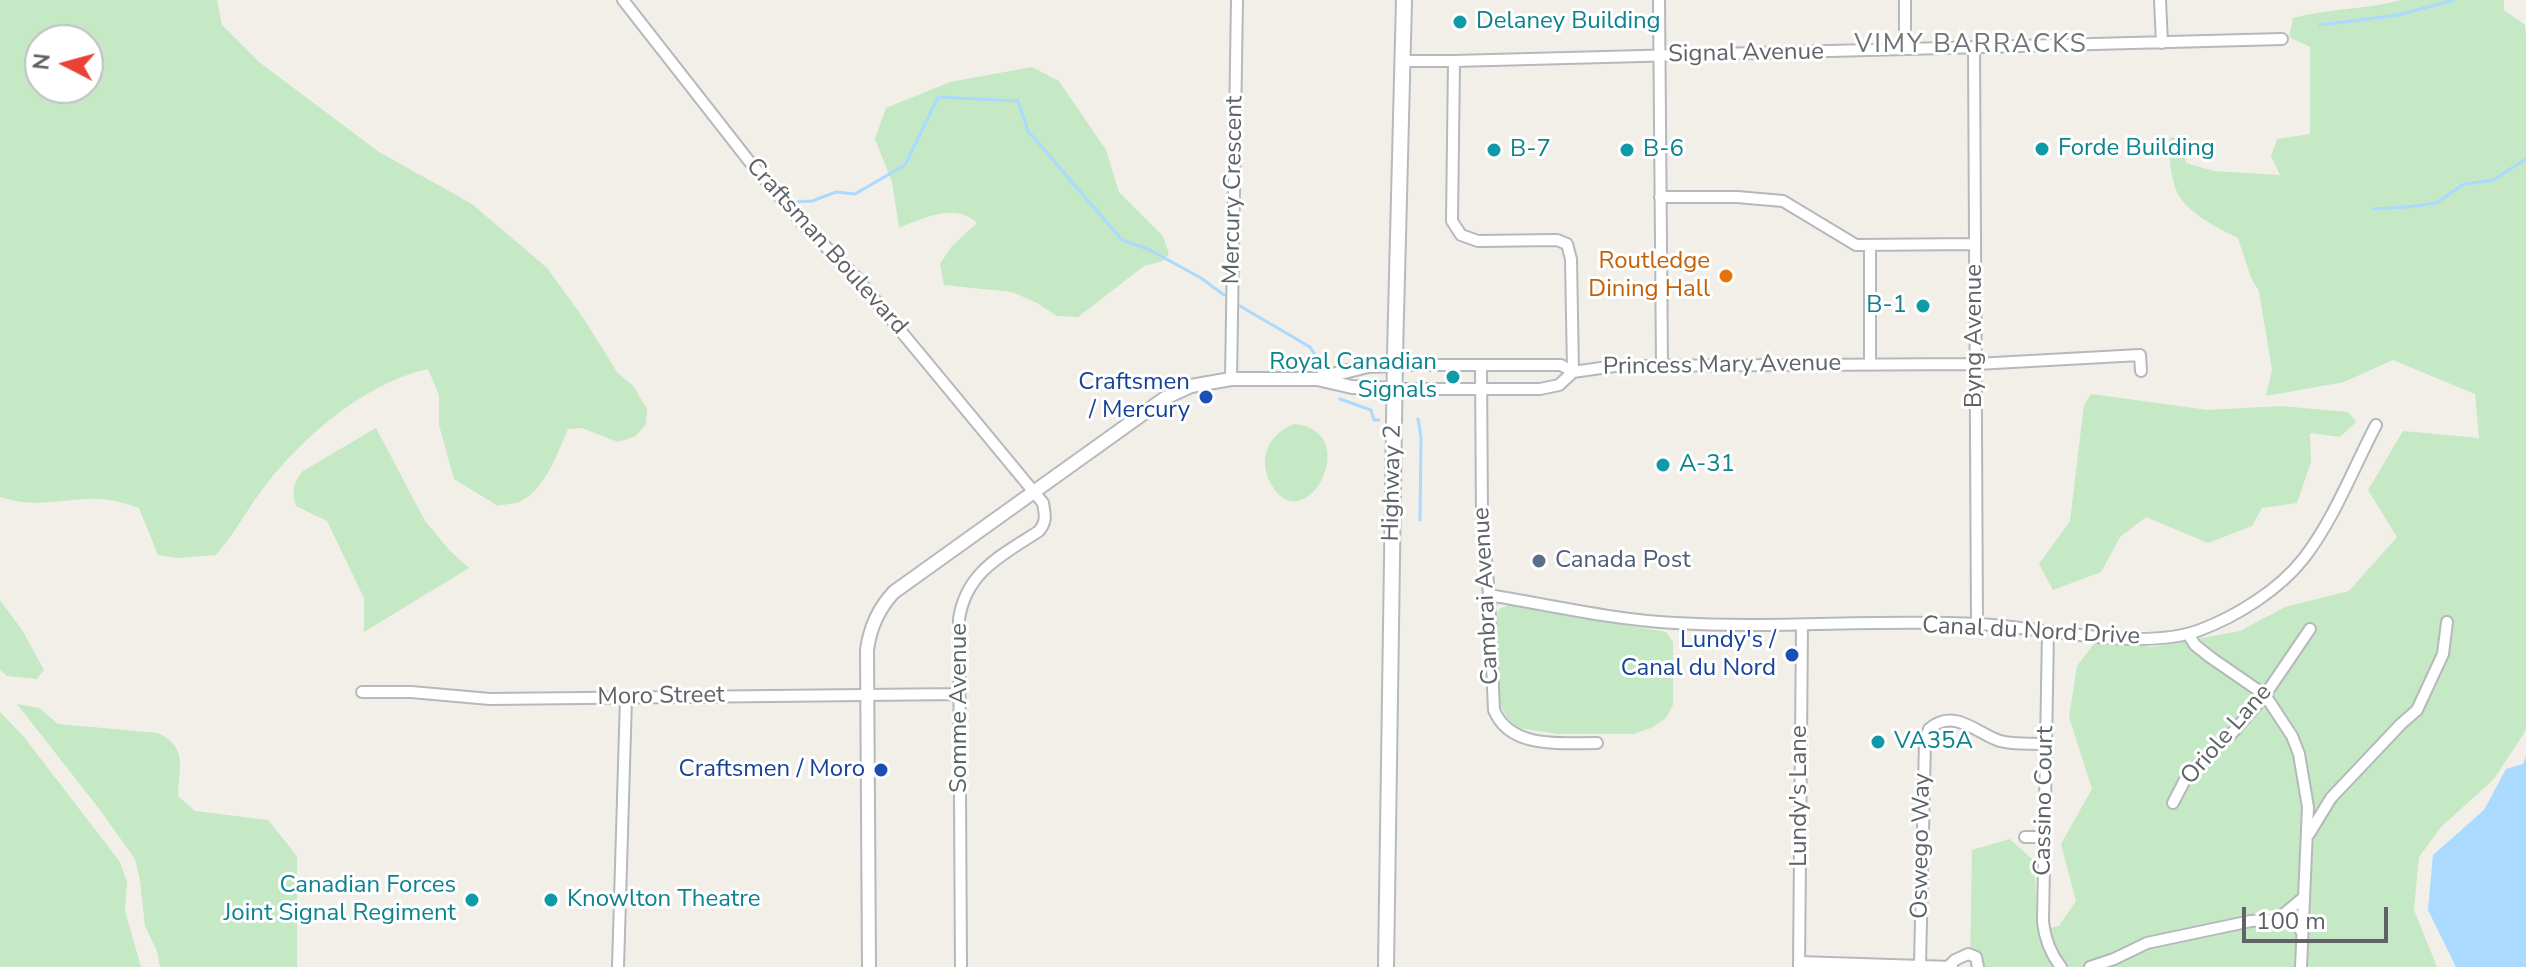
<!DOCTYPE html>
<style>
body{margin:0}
#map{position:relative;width:2526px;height:967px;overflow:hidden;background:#f1efe8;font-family:"Nunito Sans",sans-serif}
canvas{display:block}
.north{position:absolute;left:24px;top:24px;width:80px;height:80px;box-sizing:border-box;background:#fff;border:2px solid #bfc1c3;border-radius:50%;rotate:276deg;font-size:22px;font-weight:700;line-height:32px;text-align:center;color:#5f6368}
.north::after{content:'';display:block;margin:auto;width:28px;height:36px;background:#ea4335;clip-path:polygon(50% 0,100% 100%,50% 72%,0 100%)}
.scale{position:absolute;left:2242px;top:907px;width:146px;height:36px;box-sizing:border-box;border:4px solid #5f6368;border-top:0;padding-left:10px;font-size:24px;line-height:28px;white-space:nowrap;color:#5f6368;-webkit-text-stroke:6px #fff;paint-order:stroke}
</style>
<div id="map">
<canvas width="2526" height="967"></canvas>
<div class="north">N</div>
<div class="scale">100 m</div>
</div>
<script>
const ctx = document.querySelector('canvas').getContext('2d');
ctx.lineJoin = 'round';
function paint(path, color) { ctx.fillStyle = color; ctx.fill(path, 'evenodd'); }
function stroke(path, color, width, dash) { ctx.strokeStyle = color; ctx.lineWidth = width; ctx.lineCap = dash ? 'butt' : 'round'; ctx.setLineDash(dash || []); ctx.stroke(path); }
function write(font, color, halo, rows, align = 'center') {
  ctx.font = font + ' "Nunito Sans",sans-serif'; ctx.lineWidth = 6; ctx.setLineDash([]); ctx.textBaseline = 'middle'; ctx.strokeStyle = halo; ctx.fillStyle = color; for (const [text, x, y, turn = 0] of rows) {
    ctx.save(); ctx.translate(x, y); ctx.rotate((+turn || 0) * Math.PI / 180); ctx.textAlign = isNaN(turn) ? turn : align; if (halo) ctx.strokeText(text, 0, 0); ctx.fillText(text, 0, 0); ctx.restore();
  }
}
paint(new Path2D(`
 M 0,0 L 217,0 L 222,25 L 259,62 L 379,152 L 472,204 L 547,268 L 584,319 L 617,372 L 634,387 L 647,409 L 646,424 L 636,436 L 618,442 L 582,428 L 568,429 C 558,452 546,487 523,500 C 517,504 505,504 498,506 L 454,479 L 439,425 L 439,395 L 428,369 C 364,383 300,439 262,490 C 245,512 234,535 216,555 L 177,558 L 158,555 L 139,508 C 122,502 106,498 89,499 C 55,500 34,508 0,497 ZM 40,40 L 88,40 L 88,88 L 40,88 Z
 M 2401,0 L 2504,0 L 2504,10 L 2525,25 L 2526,34 L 2526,730 L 2494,779 L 2441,827 L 2419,857 L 2414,910 L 2437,967 L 1970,967 L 1972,850 L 2010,839 L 2034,861 L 2038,931 L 2059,926 L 2076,901 L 2061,844 L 2092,789 L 2069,717 L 2077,666 L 2096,641 L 2152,647 L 2240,631 L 2285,607 L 2349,591 L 2397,537 L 2368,490 L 2403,431 L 2479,438 L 2475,394 L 2393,360 L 2344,382 L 2266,396 L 2272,370 L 2259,291 L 2251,278 L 2238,238 C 2220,229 2193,216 2181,199 C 2171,185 2168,155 2170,138 L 2181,137 L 2186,163 L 2214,171 L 2280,175 L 2271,156 L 2277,139 L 2310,134 L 2310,47 L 2289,37 L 2293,18 C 2329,8 2365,10 2401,0 Z
 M 1032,67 L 1059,81 L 1106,150 L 1119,192 L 1163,236 L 1169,254 L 1163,261 L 1144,266 L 1078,317 L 1057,316 L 1037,303 L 1012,292 L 944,285 L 940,264 L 952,246 L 977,223 C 955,202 923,218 899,228 L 892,182 L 875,139 L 886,108 L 950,82 Z
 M 2091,394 L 2208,410 L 2281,406 L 2348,412 L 2356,422 L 2340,437 L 2310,433 L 2311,462 L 2297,503 L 2262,508 L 2252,526 L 2208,543 L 2146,517 L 2120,537 L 2101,572 L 2053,590 L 2039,564 L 2070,521 L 2084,405 Z
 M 1294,424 C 1366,430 1305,544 1271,484 C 1257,459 1269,433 1294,424 Z
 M 376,428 L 425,521 L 450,551 L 469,568 L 364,632 L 364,598 L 327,521 L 296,506 C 292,490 293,483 303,471 Z
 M 0,600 L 22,630 L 44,670 L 37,679 L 7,676 L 0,670 Z
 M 1509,605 L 1666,632 L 1673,642 L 1673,705 L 1666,718 L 1651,728 L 1633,734 L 1557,734 L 1519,728 L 1508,719 L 1500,705 L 1496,619 L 1499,609 Z
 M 17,704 L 39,708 L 58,724 L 158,733 C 188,747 179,767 178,796 L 195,811 L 268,820 L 297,856 L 297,967 L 160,967 L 157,951 L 145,926 L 140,880 L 135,859 L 100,810 Z
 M 0,712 L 24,737 L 120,862 L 127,882 L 125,911 L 141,967 L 0,967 Z`), '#c5e8c5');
paint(new Path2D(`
 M 2526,756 L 2526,967 L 2456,967 L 2428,910 L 2433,855 L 2484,810 L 2506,769 L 2523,764 Z`), '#aadaff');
stroke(new Path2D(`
 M 2320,25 L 2398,15 L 2454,0
 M 791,202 L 812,201 L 836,192 L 855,194 L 905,165 L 938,97 L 1018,101 L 1028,131 L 1122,240 L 1150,250 L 1201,278 L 1224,295
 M 2373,209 L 2407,207 L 2436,203 L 2464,184 L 2493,180 L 2526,159
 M 1240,306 L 1310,347 L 1320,362
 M 1340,399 L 1371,410 L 1374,420 L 1379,420
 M 1418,419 L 1421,437 L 1420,520`), '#aadaff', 3);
const minor = new Path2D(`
 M 623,0 L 749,161 L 802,223 L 857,278 L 1043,503 C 1045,515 1047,521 1039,531 C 1002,555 966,572 959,619 L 961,967
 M 1659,0 L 1662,366
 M 1905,0 L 1905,49
 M 2160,0 L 2162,43
 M 1974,48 L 1977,624
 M 1403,61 L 1454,61 L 2282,39
 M 1454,61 L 1452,221 L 1461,235 L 1478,241 L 1557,240 L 1567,244 L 1571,259 L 1573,372
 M 1660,197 L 1737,197 L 1783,201 L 1856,245 L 1975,244
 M 1870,364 L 1870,246
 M 1395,365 L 1561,365 L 1573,372
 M 1481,365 L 1482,517 L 1489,595 L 1494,710 C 1510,749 1560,743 1597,743
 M 1231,379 L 1237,0
 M 1394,389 L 1540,389 L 1559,385 L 1573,372 L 1615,366 L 1976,364 L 2140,355 L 2141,371
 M 1489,595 C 1550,605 1613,620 1675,623 C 1775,629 1877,619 1978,624 C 2041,627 2142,652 2200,630 C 2237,616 2279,590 2304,558 C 2334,519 2353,469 2376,425
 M 2048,631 L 2043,922 C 2045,940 2050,953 2061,967
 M 2188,634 L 2195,645 L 2210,657 L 2265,695 L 2292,736 L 2299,754 L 2308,807 L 2301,967
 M 362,692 L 411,692 L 490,699 L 959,694
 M 2173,803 L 2188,774 L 2234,731 L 2265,695 L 2310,629
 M 2309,834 L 2331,798 L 2401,724 L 2417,710 L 2443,654 L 2447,622
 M 2025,837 L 2043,837
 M 2279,918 L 2303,898
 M 1799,962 L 1952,967
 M 1920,965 L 1925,741 L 1929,729 C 1955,707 1977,734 2000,741 C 2014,745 2031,743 2046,744
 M 1950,965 L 1955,960 L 1968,954 L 1976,957 L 1978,967
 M 618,967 L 626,698
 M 1799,967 L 1802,625
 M 2090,967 L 2114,959 L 2147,943 L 2251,921 L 2285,919 L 2295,923 L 2302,932`);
const tertiary = new Path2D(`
 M 1320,378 L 1368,366 L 1395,365
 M 869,967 L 867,650 C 870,627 878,609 894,592 L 1165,398 L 1191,386 L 1231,379 L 1317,379 L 1352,387 L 1394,389`);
const secondary = new Path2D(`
 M 1386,967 L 1395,355 L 1404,0`);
stroke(minor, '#b5b8bc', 14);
stroke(tertiary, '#b5b8bc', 16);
stroke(secondary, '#b6babf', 18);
stroke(minor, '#fff', 10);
stroke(tertiary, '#fff', 12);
stroke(secondary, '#fff', 14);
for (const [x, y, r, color] of [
 [1460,22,8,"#0f9aa8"],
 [2042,149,8,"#0f9aa8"],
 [1494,150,8,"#0f9aa8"],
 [1627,150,8,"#0f9aa8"],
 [1726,276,8,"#e8710a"],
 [1923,306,8,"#0f9aa8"],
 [1453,377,8,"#0f9aa8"],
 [1206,397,8,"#1a4fb4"],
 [1663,465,8,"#0f9aa8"],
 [1539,561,8,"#5c6f8a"],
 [1792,655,8,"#1a4fb4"],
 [1878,742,8,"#0f9aa8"],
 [881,770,8,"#1a4fb4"],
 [472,900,8,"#0f9aa8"],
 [551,900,8,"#0f9aa8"]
]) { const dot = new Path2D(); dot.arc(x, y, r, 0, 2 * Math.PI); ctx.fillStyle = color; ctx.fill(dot); stroke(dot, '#fff', 3); }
write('24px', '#0d838f', '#fff', [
 ["Delaney Building",1476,22],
 ["Forde Building",2058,149],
 ["B-7",1510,150],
 ["B-6",1643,150],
 ["B-1",1907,306,"right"],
 ["Royal Canadian",1437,363,"right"],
 ["Signals",1437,391,"right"],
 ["A-31",1679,465],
 ["VA35A",1894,742],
 ["Canadian Forces",456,886,"right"],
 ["Joint Signal Regiment",456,914,"right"],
 ["Knowlton Theatre",567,900]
], 'left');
write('24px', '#5f6368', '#fff', [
 ["Signal Avenue",1746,54,-1],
 ["Mercury Crescent",1234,190,-89],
 ["Craftsman Boulevard",826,247,48],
 ["Byng Avenue",1975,336,-90],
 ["Princess Mary Avenue",1722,366,-1],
 ["Highway 2",1393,483,-89],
 ["Cambrai Avenue",1487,596,-93],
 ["Canal du Nord Drive",2031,632,3],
 ["Moro Street",661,697,-1],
 ["Somme Avenue",960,708,-90],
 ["Oriole Lane",2227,735,-49],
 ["Lundy's Lane",1800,796,-90],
 ["Cassino Court",2045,801,-89],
 ["Oswego Way",1922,846,-89]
]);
write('24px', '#c56008', '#fff', [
 ["Routledge",1710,262],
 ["Dining Hall",1710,290]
], 'right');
write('24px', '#164399', '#fff', [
 ["Craftsmen",1190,383],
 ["/ Mercury",1190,411],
 ["Lundy's /",1776,641],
 ["Canal du Nord",1776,669],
 ["Craftsmen / Moro",865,770]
], 'right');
write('24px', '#4e5e75', '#fff', [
 ["Canada Post",1555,561]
], 'left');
ctx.letterSpacing = '2px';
write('26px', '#70757a', '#fff', [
 ["VIMY BARRACKS",1971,46]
]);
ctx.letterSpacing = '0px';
</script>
